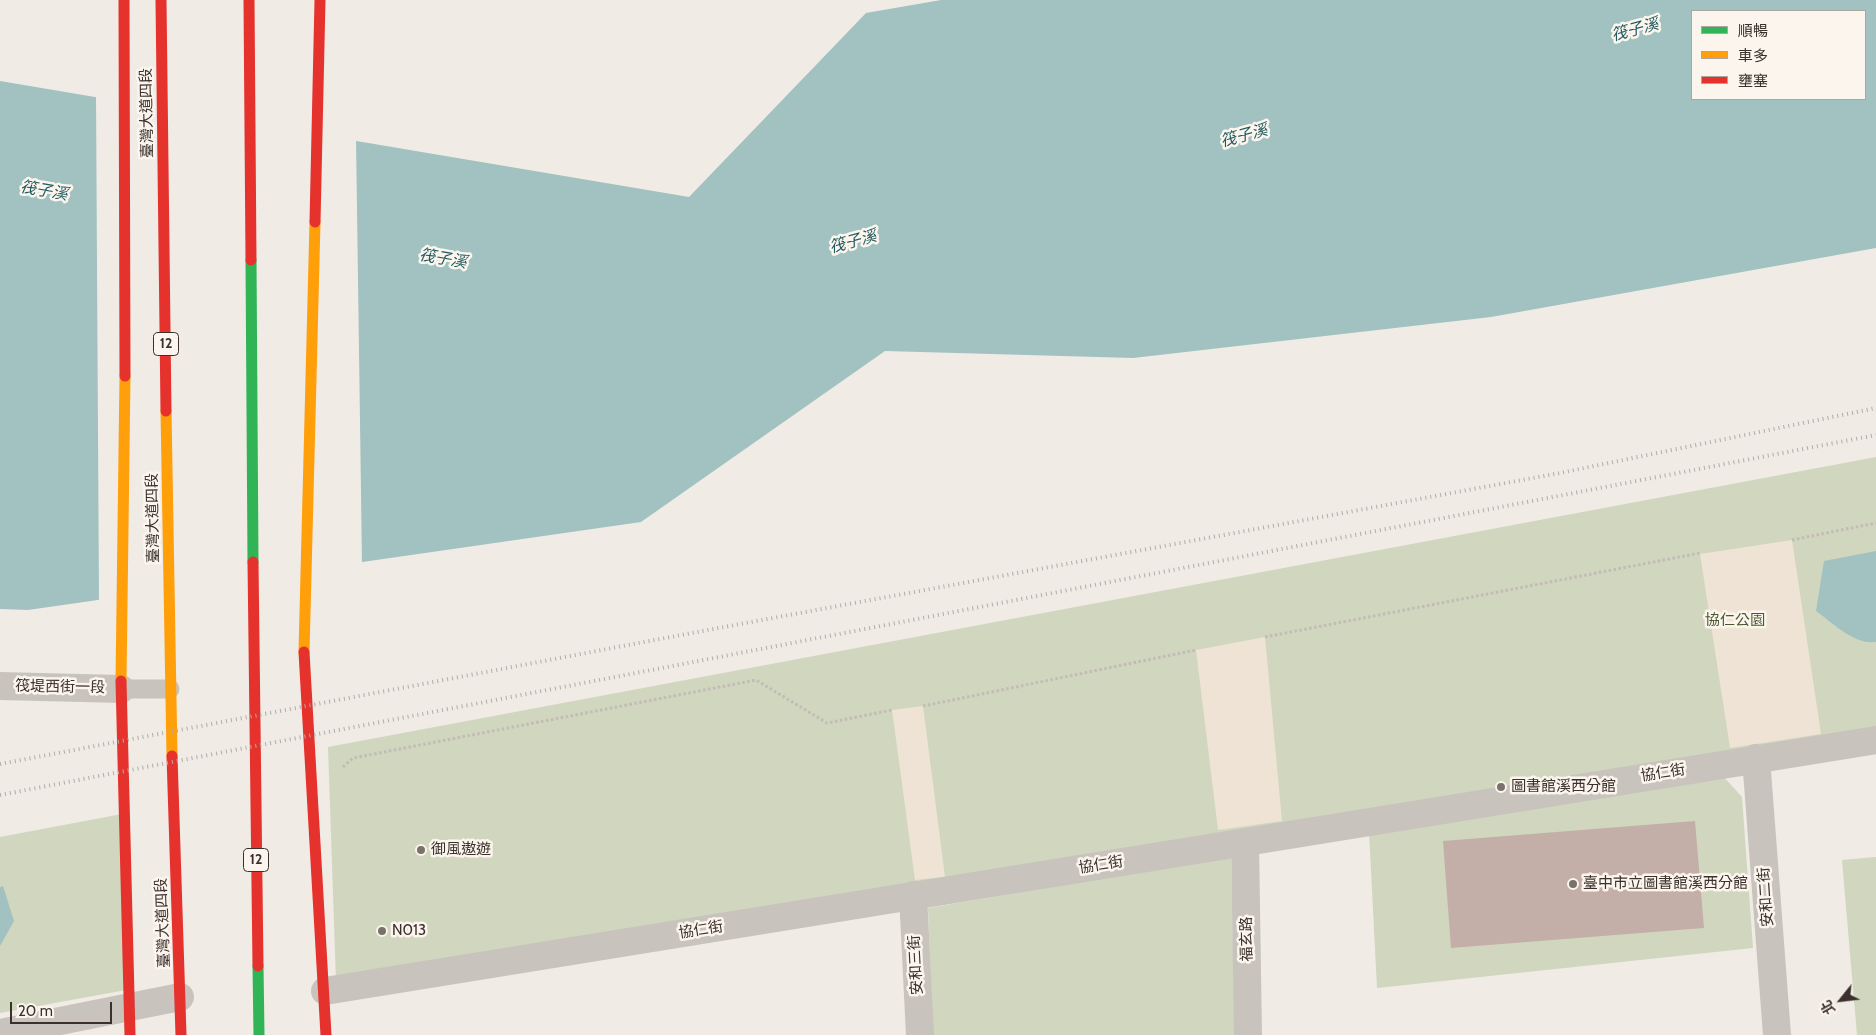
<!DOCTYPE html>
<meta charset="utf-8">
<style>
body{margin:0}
#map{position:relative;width:1876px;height:1035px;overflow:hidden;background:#f0ebe5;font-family:Cabin,"Noto Sans TC",sans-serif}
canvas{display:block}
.legend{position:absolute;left:1691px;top:10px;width:175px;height:90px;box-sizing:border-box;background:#fbf5ee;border:1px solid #aea6a0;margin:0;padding:6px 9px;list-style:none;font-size:15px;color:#3b302b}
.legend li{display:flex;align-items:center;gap:10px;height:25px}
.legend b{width:25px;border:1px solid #aea6a0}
.north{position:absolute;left:1816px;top:975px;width:50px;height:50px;-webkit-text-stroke:4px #fbf5ee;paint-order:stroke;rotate:241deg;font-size:14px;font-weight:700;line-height:20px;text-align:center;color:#3b302b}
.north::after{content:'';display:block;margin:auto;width:18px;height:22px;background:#3b302b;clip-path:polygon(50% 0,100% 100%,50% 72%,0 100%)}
.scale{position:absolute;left:10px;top:1002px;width:102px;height:22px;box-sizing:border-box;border:2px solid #3b302b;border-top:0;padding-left:6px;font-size:15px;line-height:18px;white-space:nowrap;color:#3b302b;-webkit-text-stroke:4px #fbf5ee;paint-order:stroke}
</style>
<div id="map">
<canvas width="1876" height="1035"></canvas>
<ul class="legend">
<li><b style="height:6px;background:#30b455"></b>順暢</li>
<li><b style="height:6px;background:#ff9f0a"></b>車多</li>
<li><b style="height:6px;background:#e5322d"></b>壅塞</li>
</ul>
<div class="north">北</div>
<div class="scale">20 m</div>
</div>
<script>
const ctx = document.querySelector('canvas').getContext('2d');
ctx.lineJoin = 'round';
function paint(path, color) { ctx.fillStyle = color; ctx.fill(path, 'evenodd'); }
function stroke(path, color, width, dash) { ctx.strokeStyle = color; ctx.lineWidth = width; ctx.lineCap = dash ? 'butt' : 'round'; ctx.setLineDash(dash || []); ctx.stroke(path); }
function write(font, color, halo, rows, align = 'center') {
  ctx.font = font + ' Cabin,"Noto Sans TC",sans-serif'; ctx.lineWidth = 5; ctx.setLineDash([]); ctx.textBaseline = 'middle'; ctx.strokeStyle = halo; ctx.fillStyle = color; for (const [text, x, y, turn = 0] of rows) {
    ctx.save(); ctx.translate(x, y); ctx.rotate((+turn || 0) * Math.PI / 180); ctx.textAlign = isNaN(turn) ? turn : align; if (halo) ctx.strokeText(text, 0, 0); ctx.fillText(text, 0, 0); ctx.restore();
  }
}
paint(new Path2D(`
 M 1876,457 L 1876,736 L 336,982 L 328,747 Z
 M 1722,775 L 1742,797 L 1753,948 L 1377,988 L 1369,831 Z
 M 122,814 L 126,990 L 0,1013 L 0,837 Z
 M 1231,857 L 1235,1035 L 933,1035 L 928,908 Z
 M 1876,857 L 1876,1035 L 1857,1035 L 1842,860 Z`), '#d1d6bf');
paint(new Path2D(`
 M 1792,540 L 1821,734 L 1730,748 L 1700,554 Z
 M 1265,637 L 1282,821 L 1218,830 L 1196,650 Z
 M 923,706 L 945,877 L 915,880 L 892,710 Z`), '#eee3d5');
paint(new Path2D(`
 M 941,0 L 1876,0 L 1876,248 L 1491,317 L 1133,358 L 885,351 L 641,522 L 28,610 L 0,609 L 0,81 L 689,197 L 866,13 ZM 1692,11 L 1865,11 L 1865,99 L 1692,99 Z
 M 1876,551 L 1876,642 C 1854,645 1833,623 1816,611 L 1824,561 Z
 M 3,886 L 14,921 L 0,946 L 0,887 Z`), '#a1c2c1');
paint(new Path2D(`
 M 96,95 L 356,138 L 362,564 L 99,602 Z`), '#f0ebe5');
paint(new Path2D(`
 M 1695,821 L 1704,928 L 1451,948 L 1443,841 Z`), '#c3afa7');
stroke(new Path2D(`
 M 1792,540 L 1876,523
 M 1265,637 L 1700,553
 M 923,706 L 1196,650
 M 343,767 L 353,758 L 756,680 L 827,723 L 892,710`), '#c2bbb6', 3, [2.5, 2.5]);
stroke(new Path2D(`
 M 121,689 L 170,689`), '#c9c3be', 19);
stroke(new Path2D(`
 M 0,686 L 121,689
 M 1756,758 L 1777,1035
 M 1245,842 L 1248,1035
 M 913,895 L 920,1035
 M 325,991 L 1876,740
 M 0,1033 L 180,997`), '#c9c3be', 28);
stroke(new Path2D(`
 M 251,260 L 253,562
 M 258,966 L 259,1035`), '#30b455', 11);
stroke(new Path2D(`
 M 166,411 L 172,756
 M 304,652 L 315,222
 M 121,681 L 125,376`), '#ff9f0a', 11);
stroke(new Path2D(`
 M 124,0 L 125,376
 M 161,0 L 166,411
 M 249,0 L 251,260
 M 315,222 L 320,0
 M 253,562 L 258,966
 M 304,652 L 326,1035
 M 121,681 L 130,1035
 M 172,756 L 181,1035`), '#e5322d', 11);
stroke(new Path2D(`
 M 0,764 L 697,632 L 1560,473 L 1876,408
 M 0,795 L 1876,435`), '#b1aca8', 4, [1, 4]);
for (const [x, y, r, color] of [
 [1501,787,5,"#7a716c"],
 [421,850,5,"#7a716c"],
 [1573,884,5,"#7a716c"],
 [382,931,5,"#7a716c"]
]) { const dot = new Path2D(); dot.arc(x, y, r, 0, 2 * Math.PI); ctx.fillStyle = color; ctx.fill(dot); stroke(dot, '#fbf5ee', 2); }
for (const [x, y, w] of [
 [166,344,25],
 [256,860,25]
]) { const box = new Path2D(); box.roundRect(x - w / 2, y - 11.5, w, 23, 4); ctx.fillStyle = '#fbf5ee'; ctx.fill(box); stroke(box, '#3b302b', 1); }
write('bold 14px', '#3b302b', null, [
 ["12",166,344],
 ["12",256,860]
]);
write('15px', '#3b302b', '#fbf5ee', [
 ["臺灣大道四段",147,113,-91],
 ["臺灣大道四段",153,518,-91],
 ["筏堤西街一段",60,687,1],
 ["協仁街",1663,773,-9],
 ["協仁街",1101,865,-9],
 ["安和二街",1766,897,-94],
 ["臺灣大道四段",163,923,-92],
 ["協仁街",701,930,-9],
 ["福玄路",1247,939,-91],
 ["安和三街",916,965,-93]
]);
write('15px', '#4a5a2e', '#fbf5ee', [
 ["協仁公園",1735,621]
]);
write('15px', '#3b302b', '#fbf5ee', [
 ["圖書館溪西分館",1511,787],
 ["御風遨遊",431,850],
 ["臺中市立圖書館溪西分館",1583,884],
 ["N013",392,931]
], 'left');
write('italic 16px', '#1f5a5e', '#fbf5ee', [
 ["筏子溪",1635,30,-15],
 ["筏子溪",1244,136,-15],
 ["筏子溪",44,191,10],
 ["筏子溪",853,242,-15],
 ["筏子溪",443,259,10]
]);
</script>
